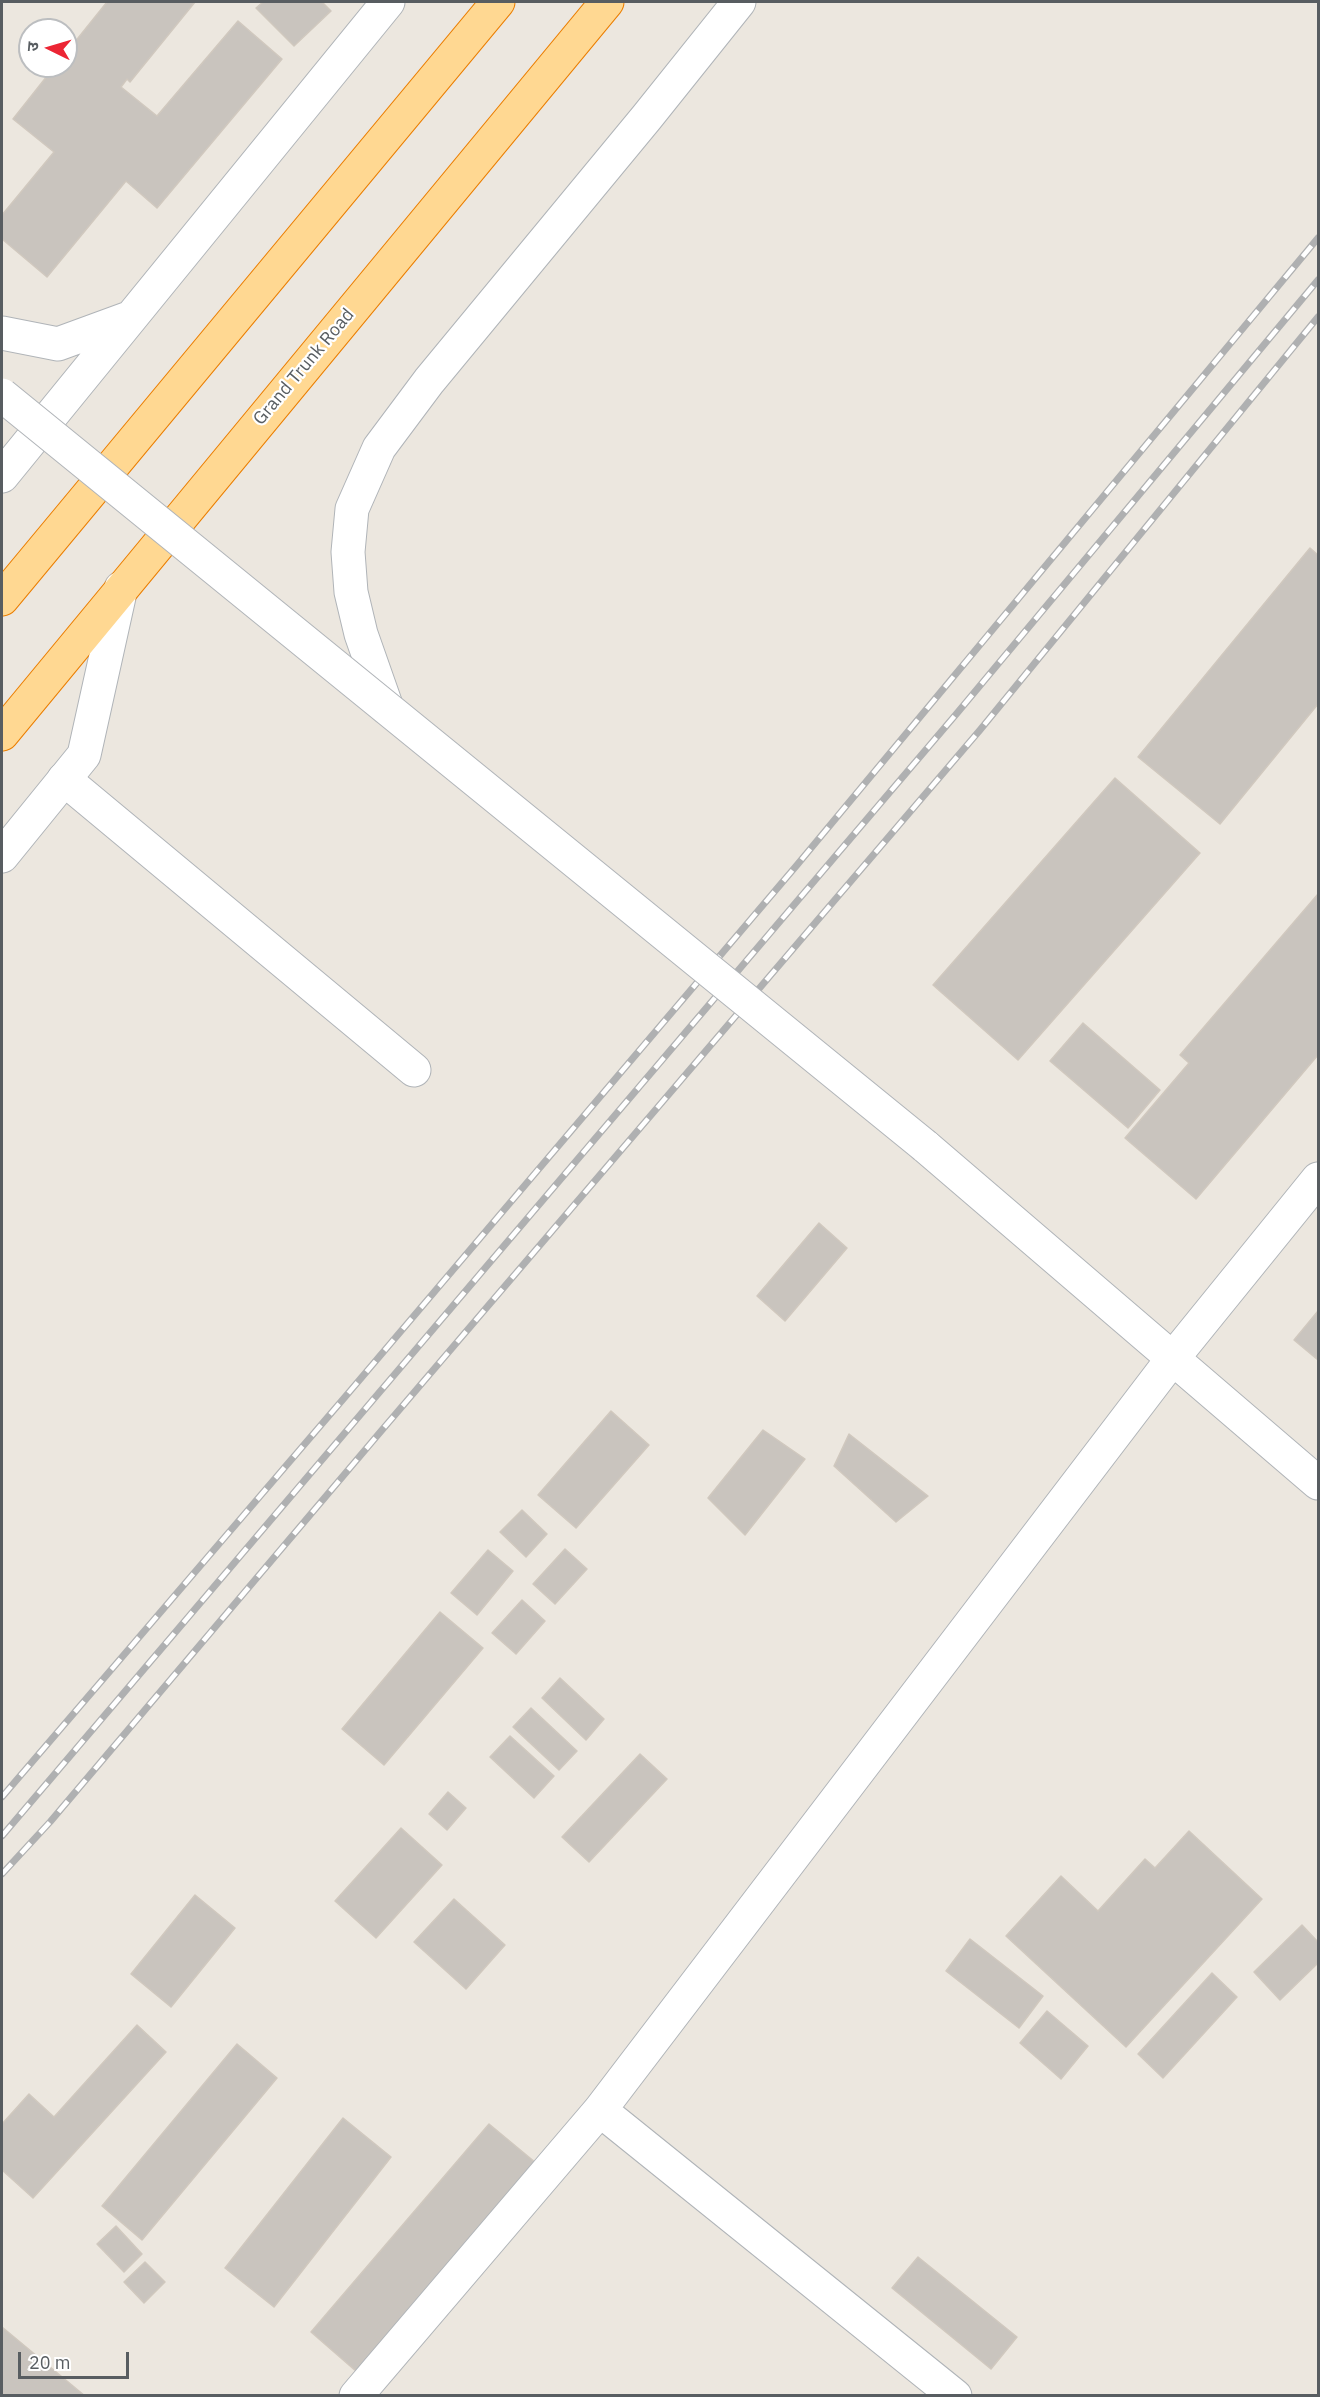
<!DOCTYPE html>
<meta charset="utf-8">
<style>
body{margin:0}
#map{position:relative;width:1320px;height:2397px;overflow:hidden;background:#ece7df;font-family:"IBM Plex Sans","Noto Sans Devanagari",sans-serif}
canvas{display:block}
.frame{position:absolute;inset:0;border:3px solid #585d61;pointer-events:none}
.north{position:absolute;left:18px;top:18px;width:60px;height:60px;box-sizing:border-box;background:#fff;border:2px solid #bcbec0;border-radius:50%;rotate:275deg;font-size:16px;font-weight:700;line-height:24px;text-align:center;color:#585d61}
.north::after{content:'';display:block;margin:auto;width:21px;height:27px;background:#ec2534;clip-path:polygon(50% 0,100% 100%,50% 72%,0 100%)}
.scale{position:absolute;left:18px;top:2352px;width:111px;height:27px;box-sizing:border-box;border:3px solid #585d61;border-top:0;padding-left:8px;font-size:18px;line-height:21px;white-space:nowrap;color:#585d61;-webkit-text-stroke:4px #fff;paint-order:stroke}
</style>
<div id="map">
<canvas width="1320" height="2397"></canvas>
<div class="frame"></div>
<div class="north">उ</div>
<div class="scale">20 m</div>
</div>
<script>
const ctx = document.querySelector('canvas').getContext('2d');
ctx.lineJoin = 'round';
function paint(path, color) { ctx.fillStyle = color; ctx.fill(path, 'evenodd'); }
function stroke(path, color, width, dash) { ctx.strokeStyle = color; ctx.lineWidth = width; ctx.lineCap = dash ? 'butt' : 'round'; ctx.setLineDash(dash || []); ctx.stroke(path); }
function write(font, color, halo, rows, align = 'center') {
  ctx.font = font + ' "IBM Plex Sans",sans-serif'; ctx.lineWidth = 4.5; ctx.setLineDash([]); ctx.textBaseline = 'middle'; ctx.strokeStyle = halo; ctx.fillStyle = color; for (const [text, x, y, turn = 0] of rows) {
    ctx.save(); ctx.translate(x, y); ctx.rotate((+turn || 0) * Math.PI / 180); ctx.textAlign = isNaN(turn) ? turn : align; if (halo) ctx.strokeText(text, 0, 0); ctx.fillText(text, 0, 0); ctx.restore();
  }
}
const building = new Path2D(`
 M 107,2 L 195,2 L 130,82 L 127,79 L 121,87 L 157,116 L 238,21 L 282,59 L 157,208 L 126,181 L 47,277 L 2,239 L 2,215 L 54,152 L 13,119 L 55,66 L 66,66 L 66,53 Z
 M 263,2 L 322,2 L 331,11 L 294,46 L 256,8 Z
 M 1310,548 L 1318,555 L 1318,704 L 1220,824 L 1138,757 Z
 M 1115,778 L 1200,853 L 1018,1060 L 933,985 Z
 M 1318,894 L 1318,1055 L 1196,1199 L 1125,1138 L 1189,1063 L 1180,1055 Z
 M 1083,1023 L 1160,1090 L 1128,1128 L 1050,1061 Z
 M 819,1223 L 847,1248 L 785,1321 L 757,1296 Z
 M 1318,1311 L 1318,1360 L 1294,1340 Z
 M 611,1411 L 649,1445 L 576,1528 L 538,1495 Z
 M 763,1430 L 805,1459 L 745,1535 L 708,1498 Z
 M 849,1434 L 928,1496 L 896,1522 L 834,1466 Z
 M 522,1510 L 547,1534 L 526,1557 L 500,1532 Z
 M 565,1549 L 587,1569 L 555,1604 L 533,1584 Z
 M 488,1550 L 513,1571 L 477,1615 L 451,1593 Z
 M 522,1600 L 545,1621 L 516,1654 L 492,1633 Z
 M 440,1612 L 483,1648 L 384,1765 L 342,1729 Z
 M 560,1678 L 604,1719 L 586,1740 L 542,1698 Z
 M 531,1708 L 577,1751 L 559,1770 L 513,1727 Z
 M 510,1736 L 554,1776 L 534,1798 L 490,1757 Z
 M 640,1754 L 667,1779 L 589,1862 L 562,1837 Z
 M 448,1792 L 466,1808 L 447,1830 L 429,1814 Z
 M 401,1828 L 442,1865 L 376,1938 L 335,1901 Z
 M 1189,1831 L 1262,1899 L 1126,2047 L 1006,1936 L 1061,1876 L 1098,1911 L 1145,1859 L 1155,1868 Z
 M 195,1895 L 235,1928 L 171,2007 L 131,1974 Z
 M 454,1899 L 505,1945 L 466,1989 L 414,1942 Z
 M 1302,1925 L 1318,1942 L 1318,1963 L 1280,2000 L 1254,1972 Z
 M 970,1939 L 1043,1996 L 1019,2028 L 946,1971 Z
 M 1212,1973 L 1237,1997 L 1163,2078 L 1138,2054 Z
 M 1047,2011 L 1088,2046 L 1061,2079 L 1020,2043 Z
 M 137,2025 L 166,2052 L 33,2198 L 2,2170 L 2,2124 L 29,2094 L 54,2117 Z
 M 237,2044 L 277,2078 L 142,2240 L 102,2206 Z
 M 343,2118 L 391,2157 L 274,2307 L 225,2268 Z
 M 489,2124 L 536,2163 L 357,2372 L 311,2332 Z
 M 116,2226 L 142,2254 L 124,2272 L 97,2244 Z
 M 918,2257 L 1017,2337 L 991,2369 L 892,2288 Z
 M 145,2262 L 165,2282 L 144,2303 L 124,2282 Z
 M 2,2327 L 85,2396 L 2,2396 Z`);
paint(building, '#c9c4be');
stroke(building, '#d0c8be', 1.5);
const minor = new Path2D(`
 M 64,779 L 414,1070
 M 600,2110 L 955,2396
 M 356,2396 L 600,2110 L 1173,1358 L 1318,1179`);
const tertiary = new Path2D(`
 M 2,333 L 58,344 L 129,318
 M 2,476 L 388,2
 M 387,708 L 361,634 L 351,592 L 348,552 L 352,509 L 379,448 L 429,381 L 647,117 L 739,2
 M 2,856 L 84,755 L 121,588
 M 925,1146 L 1318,1483`);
const trunk = new Path2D(`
 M 2,599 L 498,2
 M 2,734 L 607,2`);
stroke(minor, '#b0b4b8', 35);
stroke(tertiary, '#b0b4b8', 35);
stroke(trunk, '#eb7e00', 35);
stroke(minor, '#fff', 33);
stroke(tertiary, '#fff', 33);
stroke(trunk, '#ffd892', 33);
const rail = new Path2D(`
 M 2,1797 L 345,1397 L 797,865 L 1318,238
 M 2,1836 L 958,712 L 1318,280
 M 2,1874 L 50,1822 L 382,1430 L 980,730 L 1318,317`);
stroke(rail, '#afb0b1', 7);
stroke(rail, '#fff', 4.5, [14]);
const tertiaryBridge = new Path2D(`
 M 2,395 L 925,1146`);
stroke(tertiaryBridge, '#b0b4b8', 35, []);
stroke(tertiaryBridge, '#fff', 33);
write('18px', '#585d61', '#fff', [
 ["Grand Trunk Road",304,367,-50]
]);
</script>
